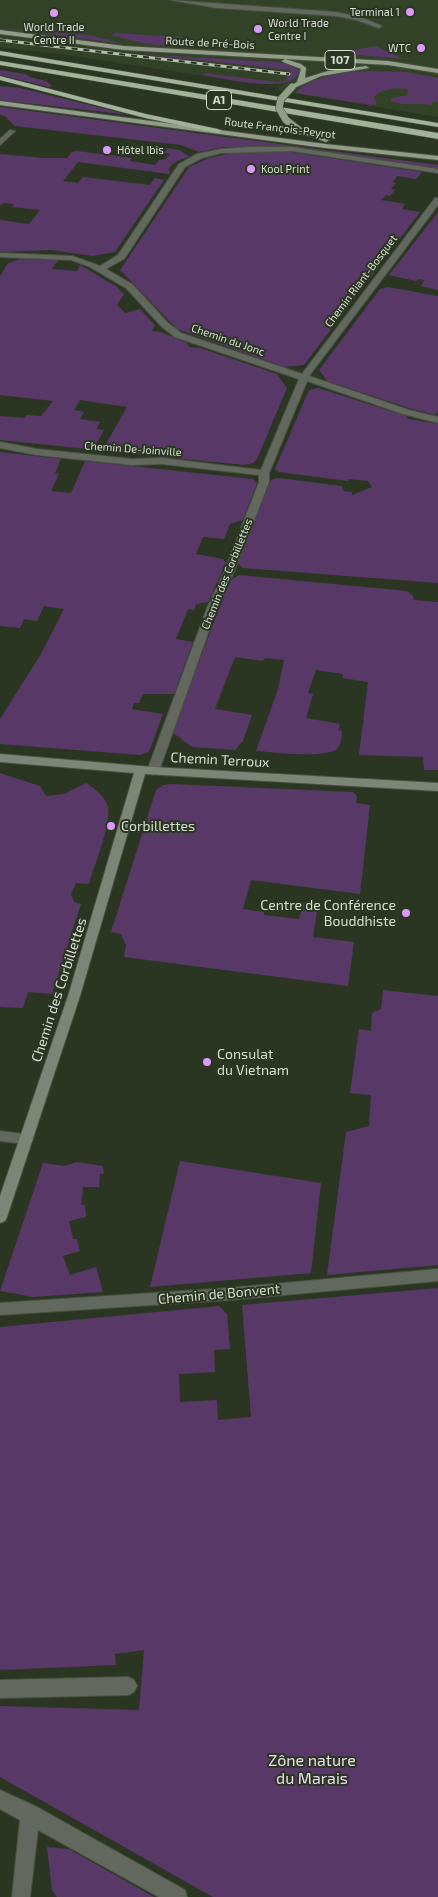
<!DOCTYPE html>
<meta charset="utf-8">
<style>
body{margin:0}
canvas{display:block;background:#2a3622}
</style>
<canvas width="438" height="1897"></canvas>
<script>
const ctx = document.querySelector('canvas').getContext('2d');
ctx.lineJoin = 'round';
function paint(path, color) { ctx.fillStyle = color; ctx.fill(path, 'evenodd'); }
function stroke(path, color, width, dash) { ctx.strokeStyle = color; ctx.lineWidth = width; ctx.lineCap = dash ? 'butt' : 'round'; ctx.setLineDash(dash || []); ctx.stroke(path); }
function write(font, color, halo, rows, align = 'center') {
  ctx.font = font + ' "Exo 2",sans-serif'; ctx.lineWidth = 4; ctx.setLineDash([]); ctx.textBaseline = 'middle'; ctx.strokeStyle = halo; ctx.fillStyle = color; for (const [text, x, y, turn = 0] of rows) {
    ctx.save(); ctx.translate(x, y); ctx.rotate((+turn || 0) * Math.PI / 180); ctx.textAlign = isNaN(turn) ? turn : align; if (halo) ctx.strokeText(text, 0, 0); ctx.fillText(text, 0, 0); ctx.restore();
  }
}
paint(new Path2D(`
 M 0,0 L 438,0 L 438,117 L 276,90 L 283,84 L 251,83 L 74,56 L 0,47 Z`), '#324227');
paint(new Path2D(`
 M 1,28 L 90,35 L 117,42 L 116,43 Z
 M 116,33 L 183,37 L 179,43 C 157,50 132,40 111,35 Z
 M 376,46 L 403,59 L 348,54 L 349,51 Z
 M 140,54 L 278,62 L 291,65 L 299,71 C 293,96 222,78 203,75 L 204,73 L 276,82 L 285,81 L 291,70 Z
 M 0,70 L 26,74 C 33,81 45,77 52,86 L 49,87 L 0,75 Z
 M 370,71 L 406,72 L 438,78 L 438,102 L 434,101 L 431,105 C 418,102 403,107 391,101 L 391,98 L 407,95 L 408,89 C 397,88 383,88 374,97 L 377,104 L 372,105 L 295,93 C 314,75 345,72 370,71 Z
 M 0,86 L 20,88 L 131,115 L 0,100 Z
 M 0,107 L 438,165 L 438,169 L 302,148 L 223,147 L 199,152 L 181,145 L 15,126 L 6,117 L 0,114 Z
 M 167,148 L 179,150 L 190,157 C 181,159 173,161 168,170 L 171,171 L 169,174 L 78,162 L 63,181 L 78,183 L 83,177 L 150,185 L 155,178 L 164,180 L 115,252 L 93,256 L 51,250 L 0,252 L 0,220 L 29,224 L 40,210 L 12,207 L 14,204 L 4,203 L 0,206 L 0,154 L 43,158 L 67,158 L 72,152 L 77,151 L 132,158 L 130,161 L 155,165 L 159,160 L 166,159 L 170,154 L 164,153 Z
 M 237,152 L 291,152 L 422,172 L 416,179 L 397,176 L 393,182 L 396,183 L 391,189 L 395,190 L 390,196 L 386,195 L 381,200 L 405,204 L 402,209 L 420,212 L 304,365 L 284,367 L 177,329 L 120,270 L 189,167 L 209,158 Z
 M 438,212 L 438,290 L 421,286 L 424,280 L 418,279 L 416,281 L 389,275 Z
 M 21,259 L 58,260 L 52,269 L 77,271 L 80,265 L 117,287 L 124,294 L 117,305 L 125,313 L 140,309 L 155,325 L 152,331 L 161,332 L 187,343 L 189,347 L 200,348 L 277,374 L 287,388 L 257,459 L 253,463 L 245,465 L 102,451 L 127,407 L 80,400 L 74,410 L 84,412 L 80,419 L 100,422 L 96,429 L 104,430 L 95,446 L 87,449 L 0,440 L 0,416 L 24,418 L 26,415 L 41,416 L 53,401 L 0,395 L 0,276 L 8,263 Z
 M 388,287 L 438,296 L 438,411 L 436,415 L 409,408 L 327,381 L 319,370 L 380,289 Z
 M 318,388 L 406,416 L 408,419 L 438,424 L 438,583 L 243,568 L 237,563 L 271,480 L 278,478 L 342,486 L 344,491 L 352,492 L 352,495 L 372,487 L 368,481 L 349,479 L 348,481 L 279,472 L 275,469 L 309,390 Z
 M 0,452 L 61,459 L 55,473 L 59,474 L 51,491 L 71,493 L 85,461 L 253,479 L 257,483 L 243,520 L 230,524 L 224,539 L 203,537 L 196,554 L 223,559 L 226,563 L 208,602 L 196,604 L 194,610 L 188,609 L 176,639 L 193,642 L 174,694 L 143,694 L 139,703 L 134,703 L 132,709 L 163,714 L 149,752 L 140,755 L 0,744 L 0,719 L 41,654 L 64,609 L 44,606 L 37,621 L 24,619 L 20,628 L 0,626 Z
 M 239,575 L 407,591 L 413,596 L 414,600 L 438,602 L 438,770 L 424,770 L 423,757 L 359,755 L 368,682 L 342,678 L 343,674 L 316,670 L 308,693 L 313,694 L 306,718 L 340,724 L 338,730 L 342,731 C 342,736 341,743 339,747 C 329,760 273,752 256,751 L 278,689 L 284,660 L 265,658 L 263,661 L 235,657 L 215,709 L 252,715 L 243,741 L 235,750 L 192,747 L 172,732 L 230,580 Z
 M 0,773 L 40,786 L 46,796 L 64,794 L 86,783 C 94,788 107,798 108,808 C 111,825 94,866 89,884 L 76,883 L 71,894 L 74,902 L 81,904 L 52,994 L 28,992 L 23,1008 L 0,1007 Z
 M 171,784 L 353,792 L 357,796 L 356,803 L 370,805 L 360,894 L 251,880 L 243,909 L 264,912 L 264,915 L 299,919 L 303,903 L 318,905 L 313,937 L 354,942 L 348,986 L 124,957 L 126,945 L 121,934 L 111,932 L 156,790 L 163,785 Z
 M 383,990 L 438,996 L 438,1265 L 327,1275 L 346,1132 L 369,1126 L 371,1095 L 350,1093 L 359,1029 L 371,1031 L 372,1013 L 381,1009 Z
 M 180,1161 L 321,1183 L 311,1273 L 150,1287 Z
 M 77,1162 L 103,1166 L 104,1174 L 100,1174 L 99,1187 L 83,1187 L 81,1205 L 85,1205 L 86,1217 L 69,1221 L 73,1239 L 77,1239 L 80,1251 L 63,1256 L 70,1275 L 96,1267 L 103,1292 L 33,1297 L 0,1291 L 43,1163 L 65,1166 Z
 M 438,1288 L 438,1897 L 213,1897 L 0,1777 L 0,1706 L 139,1710 L 144,1650 L 115,1654 L 116,1665 L 0,1670 L 0,1327 L 219,1306 L 227,1314 L 230,1349 L 214,1350 L 215,1372 L 179,1374 L 180,1402 L 217,1400 L 218,1420 L 251,1417 L 242,1305 Z
 M 47,1847 L 69,1849 L 154,1897 L 57,1897 L 52,1890 Z`), '#583866');
const street = new Path2D(`
 M 170,0 L 336,12 L 360,17 L 382,26 L 379,28 L 356,20 L 336,16 L 217,8 Z
 M 10,130 L 15,131 L 0,145 L 0,139 Z
 M 250,147 L 292,147 L 438,169 L 438,173 L 292,151 L 221,153 L 202,158 L 185,167 L 124,259 L 106,269 L 132,284 L 168,323 L 181,333 L 302,374 L 435,198 L 438,198 L 438,205 L 309,376 L 409,410 L 438,417 L 438,423 L 403,414 L 307,381 L 269,473 L 269,482 L 234,572 L 217,608 L 159,771 L 153,775 L 147,771 L 207,608 L 224,572 L 259,482 L 259,475 L 162,464 L 132,465 L 37,455 L 0,448 L 0,442 L 37,449 L 132,459 L 162,458 L 261,470 L 299,379 L 175,337 L 162,327 L 126,288 L 88,266 L 71,260 L 0,257 L 0,253 L 72,256 L 100,266 L 118,255 L 179,164 L 197,154 L 221,149 Z
 M 0,1131 L 31,1135 L 33,1139 L 31,1143 L 26,1144 L 0,1141 Z
 M 438,1269 L 438,1281 L 229,1300 L 0,1315 L 0,1303 L 229,1288 Z
 M 128,1677 L 134,1680 L 137,1686 L 134,1692 L 128,1695 L 0,1698 L 0,1680 Z
 M 0,1790 L 37,1807 L 185,1890 L 187,1897 L 159,1897 L 38,1830 L 30,1897 L 12,1897 L 20,1820 L 0,1809 Z`);
const secondary = new Path2D(`
 M 0,754 L 153,767 L 438,783 L 438,791 L 145,774 L 80,996 L 7,1217 L 5,1221 L 0,1223 L 0,1196 L 68,996 L 134,773 L 0,762 Z`);
const primary = new Path2D(`
 M 0,30 L 124,46 L 388,61 L 438,69 L 438,73 L 388,65 L 285,59 L 301,64 L 306,68 L 305,78 L 328,71 L 366,66 L 369,68 L 321,76 L 292,89 L 289,87 L 297,82 L 301,69 L 283,62 L 282,61 L 285,59 L 124,50 L 0,34 Z
 M 0,101 L 325,144 L 438,156 L 438,160 L 325,148 L 0,105 Z
 M 300,129 L 328,139 L 329,140 L 326,142 L 298,132 L 298,130 Z`);
const highway = new Path2D(`
 M 0,51 L 438,123 L 438,127 L 0,55 Z
 M 0,61 L 438,133 L 438,139 L 0,65 Z
 M 0,76 L 146,114 L 218,129 L 222,131 L 218,133 L 145,118 L 0,80 Z`);
stroke(street, '#46513e', 2);
stroke(secondary, '#46513e', 2);
stroke(primary, '#46513e', 2);
stroke(highway, '#46513e', 1);
paint(street, '#62685e');
paint(secondary, '#7c8677');
paint(primary, '#919d89');
paint(highway, '#a3b29a');
const rail = new Path2D(`
 M 0,40 L 289,74`);
stroke(rail, '#b7bfb1', 3);
stroke(rail, '#2a3622', 2, [6]);
const primaryBridge = new Path2D(`
 M 292,87 L 281,99 L 279,108 L 286,120 L 300,131`);
stroke(primaryBridge, '#46513e', 8, []);
stroke(primaryBridge, '#919d89', 7);
for (const [x, y, r, color] of [
 [410,12,5,"#da9af6"],
 [54,13,5,"#da9af6"],
 [258,29,5,"#da9af6"],
 [421,48,5,"#da9af6"],
 [107,150,5,"#da9af6"],
 [251,169,5,"#da9af6"],
 [111,826,5,"#da9af6"],
 [406,913,5,"#da9af6"],
 [207,1062,5,"#da9af6"]
]) { const dot = new Path2D(); dot.arc(x, y, r, 0, 2 * Math.PI); ctx.fillStyle = color; ctx.fill(dot); stroke(dot, '#2a3622', 2); }
write('11px', '#d7dfd2', '#2a3622', [
 ["Terminal 1",400,12,"right"],
 ["World Trade",268,23],
 ["Centre I",268,36],
 ["World Trade",54,27,"center"],
 ["Centre II",54,40,"center"],
 ["WTC",411,48,"right"],
 ["Hôtel Ibis",117,150],
 ["Kool Print",261,169]
], 'left');
write('11px', '#d7dfd2', '#2a3622', [
 ["Route de Pré-Bois",210,43,3],
 ["Route François-Peyrot",280,128,7],
 ["Chemin Riant-Bosquet",361,281,-53],
 ["Chemin du Jonc",228,340,19],
 ["Chemin De-Joinville",133,449,4],
 ["Chemin des Corbillettes",227,574,-68]
]);
for (const [x, y, w] of [
 [340,60,30],
 [219,100,25]
]) { const box = new Path2D(); box.roundRect(x - w / 2, y - 9.5, w, 19, 4); ctx.fillStyle = '#2a3622'; ctx.fill(box); stroke(box, '#d7dfd2', 1); }
write('bold 12px', '#d7dfd2', null, [
 ["107",340,60],
 ["A1",219,100]
]);
write('14px', '#d7dfd2', '#2a3622', [
 ["Chemin Terroux",220,760,3],
 ["Chemin des Corbillettes",59,990,-72],
 ["Chemin de Bonvent",219,1294,-5]
]);
write('14px', '#d7dfd2', '#2a3622', [
 ["Corbillettes",121,826],
 ["Centre de Conférence",396,905,"right"],
 ["Bouddhiste",396,921,"right"],
 ["Consulat",217,1054],
 ["du Vietnam",217,1070]
], 'left');
write('16px', '#ebddf1', '#2a3622', [
 ["Zône nature",312,1761],
 ["du Marais",312,1779]
]);
</script>
